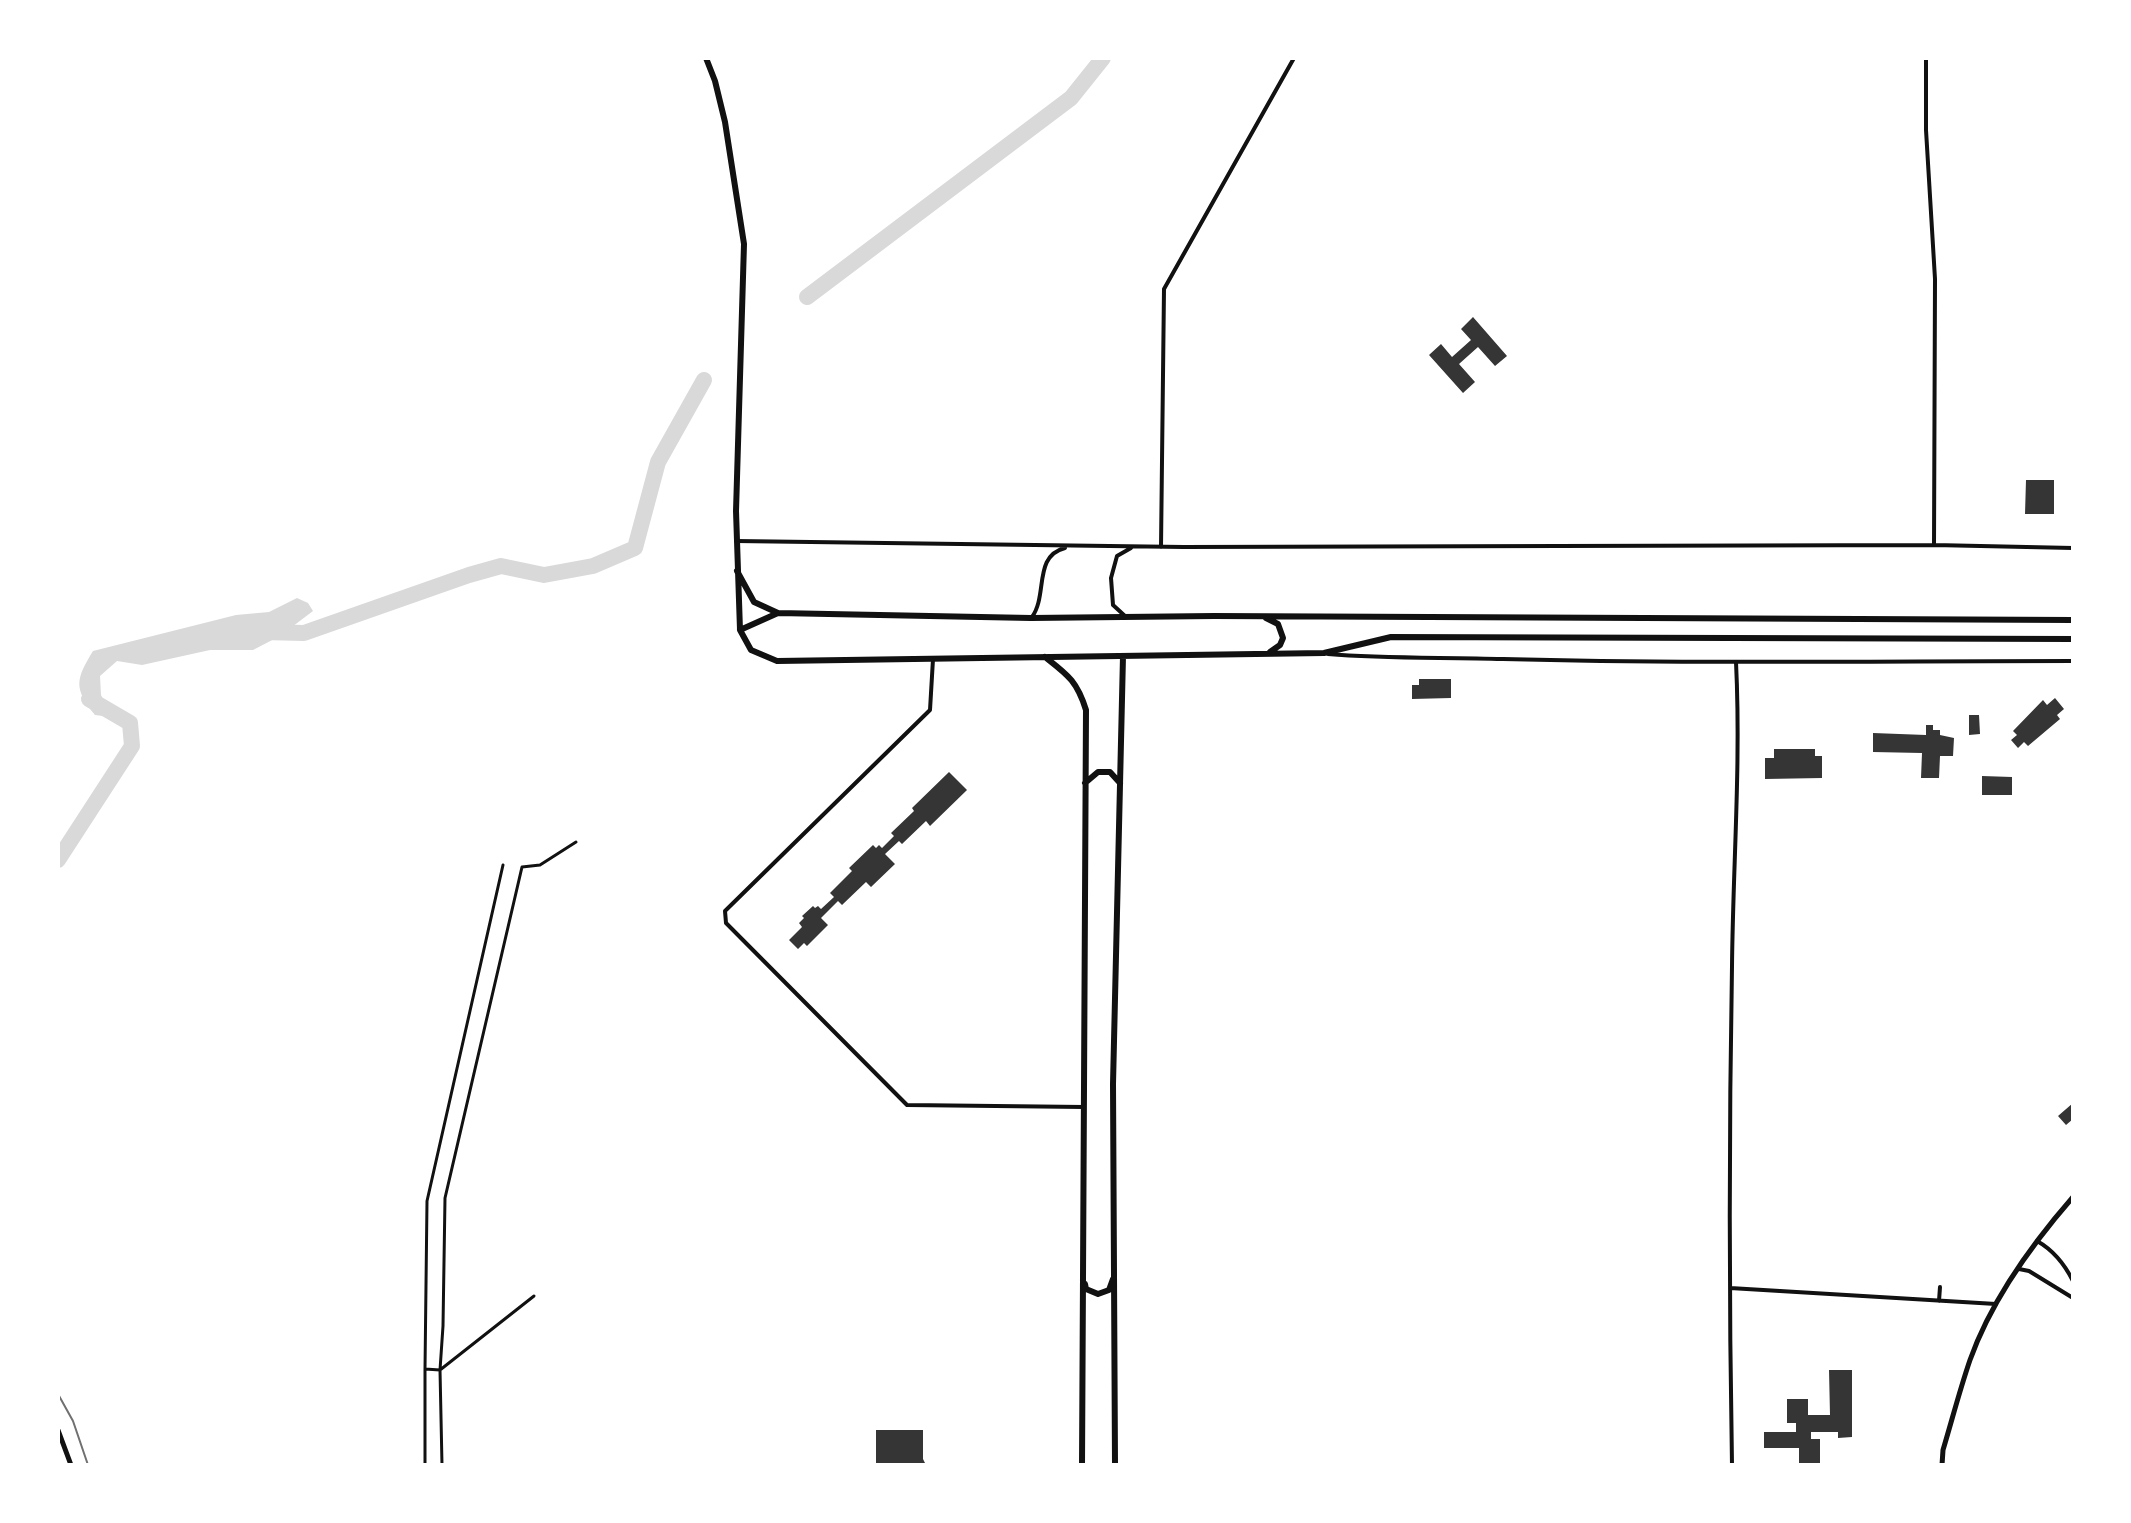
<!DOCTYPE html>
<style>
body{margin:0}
#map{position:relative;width:2131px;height:1523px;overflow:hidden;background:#fff;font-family:Manrope,sans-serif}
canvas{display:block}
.frame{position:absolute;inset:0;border:60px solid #fff;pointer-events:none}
</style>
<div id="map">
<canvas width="2131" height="1523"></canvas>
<div class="frame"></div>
</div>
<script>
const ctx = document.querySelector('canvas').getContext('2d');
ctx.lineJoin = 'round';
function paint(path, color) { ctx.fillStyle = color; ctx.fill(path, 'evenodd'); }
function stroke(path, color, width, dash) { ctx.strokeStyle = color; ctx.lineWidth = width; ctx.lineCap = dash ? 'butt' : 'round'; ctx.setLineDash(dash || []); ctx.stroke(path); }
paint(new Path2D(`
 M 297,598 L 308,603 L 313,611 L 280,636 L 253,650 L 210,650 L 142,665 L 117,661 L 100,676 L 101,695 L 111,717 L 95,715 C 73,688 76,679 93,651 L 236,615 L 269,612 Z`), '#d9d9d9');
stroke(new Path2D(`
 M 807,297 L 1071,98 L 1103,58
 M 263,632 L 304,633 L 469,575 L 501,566 L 544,575 L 593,566 L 635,548 L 658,462 L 704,380
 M 58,860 L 132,746 L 130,723 L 89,699`), '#d9d9d9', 16);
paint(new Path2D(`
 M 1473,317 L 1507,356 L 1495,366 L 1478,347 L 1459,364 L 1475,382 L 1463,393 L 1429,355 L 1441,344 L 1452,357 L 1471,340 L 1461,329 Z
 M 2026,480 L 2054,480 L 2054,514 L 2025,514 Z
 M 1419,679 L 1451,679 L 1451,698 L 1412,699 L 1412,685 L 1419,685 Z
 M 2055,698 L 2064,709 L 2057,715 L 2060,719 L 2028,746 L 2024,742 L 2018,748 L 2011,740 L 2017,735 L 2013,731 L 2043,700 L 2047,705 Z
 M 1969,715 L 1979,715 L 1980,734 L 1969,735 Z
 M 1926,725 L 1933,725 L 1933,730 L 1940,730 L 1940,735 L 1954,738 L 1953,756 L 1940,756 L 1939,778 L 1921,778 L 1922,753 L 1873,752 L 1873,733 L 1926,735 Z
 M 1774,749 L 1815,749 L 1815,756 L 1822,756 L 1822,778 L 1765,779 L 1765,758 L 1774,758 Z
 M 949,772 L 967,790 L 930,826 L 926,821 L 902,844 L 899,841 L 885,854 L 895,864 L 871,887 L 866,882 L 842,905 L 838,901 L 821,918 L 828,925 L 807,946 L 804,943 L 798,949 L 789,940 L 802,927 L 799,923 L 804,918 L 802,916 L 813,906 L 815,908 L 818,906 L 821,909 L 834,897 L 830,893 L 852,871 L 849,868 L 873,845 L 876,848 L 879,845 L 882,848 L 894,836 L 891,833 L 914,811 L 912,808 Z
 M 1982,776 L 2012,777 L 2012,795 L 1982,795 Z
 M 2073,1103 L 2073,1119 L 2066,1125 L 2058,1116 Z
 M 1829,1370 L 1852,1370 L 1852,1437 L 1838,1438 L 1838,1432 L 1811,1432 L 1811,1439 L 1820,1439 L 1820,1464 L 1799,1464 L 1799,1448 L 1764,1448 L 1764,1432 L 1796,1432 L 1796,1423 L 1787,1423 L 1787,1399 L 1808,1399 L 1808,1415 L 1830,1415 Z
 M 876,1430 L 923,1430 L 923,1459 L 926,1465 L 876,1465 Z`), '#353535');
stroke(new Path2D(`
 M 425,1369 L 427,1201 L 503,865
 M 425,1465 L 425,1369 L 440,1370 L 534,1296
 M 442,1465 L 440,1370 L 443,1326 L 445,1198 L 522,867 L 540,865 L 576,842`), '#111', 3);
stroke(new Path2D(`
 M 1926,58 L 1926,130 L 1935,279 L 1934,545
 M 736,541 L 1184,547 L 1934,545 L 2073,548
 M 1161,547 L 1164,289 L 1294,58
 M 1125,616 L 1113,605 L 1111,578 L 1117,556 L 1131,548
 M 1032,617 C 1048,595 1033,556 1065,548
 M 1328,654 C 1386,659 1444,657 1503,659 C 1693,664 1883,661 2073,661
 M 933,659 L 930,710 L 725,911 L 726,923 L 907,1105 L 1084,1107
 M 2037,1241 C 2053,1250 2065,1265 2073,1281
 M 2019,1269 L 2029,1271 L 2073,1298
 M 1730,1288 L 1996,1304
 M 1939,1301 L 1940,1287
 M 1732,1465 C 1729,1299 1729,1133 1732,966 C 1733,865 1741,764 1736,662`), '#111', 4);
stroke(new Path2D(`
 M 58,1430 L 71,1465
 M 1942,1465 L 1943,1450 C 1952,1420 1960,1389 1970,1360 C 1991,1301 2032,1244 2073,1197`), '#111', 5);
stroke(new Path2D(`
 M 706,58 L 715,81 L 725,122 L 744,244 L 736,511 L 740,630 L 751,650 L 777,661 L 1324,653 L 1391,637 L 2073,639
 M 737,571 L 754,602 L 778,613 L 1031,618 L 1214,616 L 2073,620
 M 1266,618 L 1278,624 L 1283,638 L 1280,645 L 1270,652
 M 740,630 L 778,613
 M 1045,657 C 1068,675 1077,681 1086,710 L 1082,1465
 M 1085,783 L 1098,772 L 1110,772 L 1120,783
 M 1085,1284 L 1086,1289 L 1098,1294 L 1109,1290 L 1113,1279
 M 1115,1465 L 1113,1084 L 1123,656`), '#111', 6);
stroke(new Path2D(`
 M 58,1394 L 73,1421 L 88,1465`), '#707070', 2);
</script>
